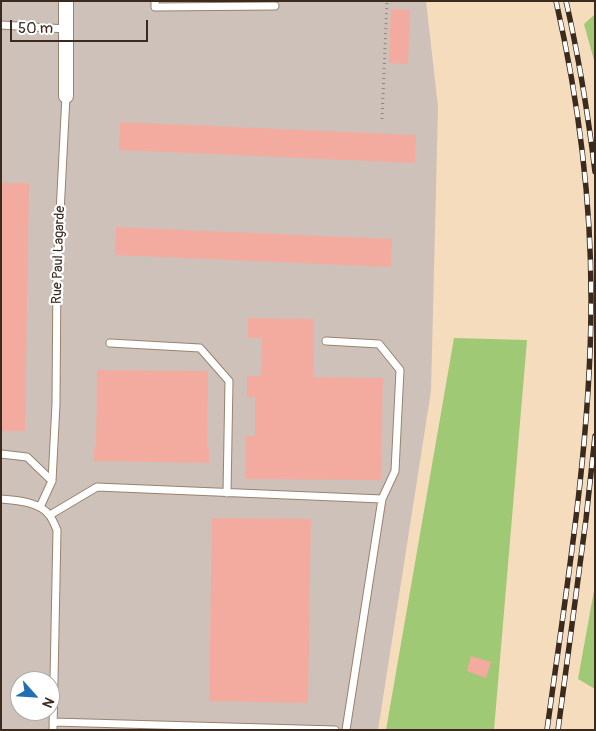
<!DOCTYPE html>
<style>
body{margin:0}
#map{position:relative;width:596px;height:731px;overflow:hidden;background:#f4dcbd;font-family:Pangolin,sans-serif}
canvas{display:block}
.frame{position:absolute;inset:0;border:2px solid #3b2a1e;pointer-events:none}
.north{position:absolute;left:10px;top:671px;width:50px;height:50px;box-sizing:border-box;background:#fff;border:1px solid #b1aaa5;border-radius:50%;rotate:116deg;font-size:14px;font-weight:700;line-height:20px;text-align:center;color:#3b2a1e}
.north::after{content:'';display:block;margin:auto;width:18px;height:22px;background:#1f6fb2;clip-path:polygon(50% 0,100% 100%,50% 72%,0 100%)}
.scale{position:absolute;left:10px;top:20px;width:138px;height:22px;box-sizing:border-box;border:2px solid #3b2a1e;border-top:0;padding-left:6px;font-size:15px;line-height:18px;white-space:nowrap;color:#3b2a1e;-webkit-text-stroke:4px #fff;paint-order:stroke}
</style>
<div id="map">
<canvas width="596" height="731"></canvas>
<div class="frame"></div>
<div class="north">N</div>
<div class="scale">50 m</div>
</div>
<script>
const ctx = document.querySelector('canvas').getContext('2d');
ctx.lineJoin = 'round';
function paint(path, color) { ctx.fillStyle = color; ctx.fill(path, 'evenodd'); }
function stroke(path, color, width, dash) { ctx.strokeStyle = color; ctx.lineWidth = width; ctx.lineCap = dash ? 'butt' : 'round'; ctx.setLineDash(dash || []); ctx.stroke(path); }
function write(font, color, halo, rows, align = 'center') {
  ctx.font = font + ' Pangolin,sans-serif'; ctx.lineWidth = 4.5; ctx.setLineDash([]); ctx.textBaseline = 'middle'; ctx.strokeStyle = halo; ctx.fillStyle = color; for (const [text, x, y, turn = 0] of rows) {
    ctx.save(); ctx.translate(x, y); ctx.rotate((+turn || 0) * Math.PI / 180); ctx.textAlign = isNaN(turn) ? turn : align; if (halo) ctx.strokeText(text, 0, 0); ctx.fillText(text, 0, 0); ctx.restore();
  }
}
paint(new Path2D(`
 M 1,1 L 426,1 L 438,107 L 431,391 L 378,730 L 1,730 ZM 20,681 L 50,681 L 50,711 L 20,711 Z`), '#cec1b9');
paint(new Path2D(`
 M 594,15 L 595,16 L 595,64 L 584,24 Z
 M 454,338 L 527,340 L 494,730 L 386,730 Z
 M 595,585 L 595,689 L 578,679 Z`), '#a0c975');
paint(new Path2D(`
 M 391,9 L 410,10 L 408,64 L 389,63 Z
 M 120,122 L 416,135 L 415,163 L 119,150 Z
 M 1,183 L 29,183 L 25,431 L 1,431 Z
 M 116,227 L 392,239 L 391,267 L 115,255 Z
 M 248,318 L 314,319 L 313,377 L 383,378 L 381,480 L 245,479 L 246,436 L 255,436 L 255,397 L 247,397 L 247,376 L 261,376 L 262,338 L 248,338 Z
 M 97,370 L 208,371 L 207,449 L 209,449 L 209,463 L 94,461 L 94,447 L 96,447 Z
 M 212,518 L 311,519 L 308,703 L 209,701 Z
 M 471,656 L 491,662 L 486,678 L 467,671 Z`), '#f4ab9f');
const lane = new Path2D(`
 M 155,1 L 155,7 L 275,6
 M 1,25 L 66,29
 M 326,341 L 379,344 L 400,370 L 395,471 L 382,499
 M 110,343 L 200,348 L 229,381 L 227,493
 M 1,454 L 27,457 L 52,481
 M 1,499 C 16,500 41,502 50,516 C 53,520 55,526 57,530 L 53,730
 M 40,507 L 52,481 L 56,404 L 57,271 L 66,96
 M 50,515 L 97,487 L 382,499 L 346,730
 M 53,722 L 335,730`);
const street = new Path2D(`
 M 66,1 L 66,96`);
stroke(lane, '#98836e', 9);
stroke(street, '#98836e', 16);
stroke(new Path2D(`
 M 382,119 L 387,1`), '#98836e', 3, [1, 4]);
stroke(lane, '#fff', 7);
stroke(street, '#fff', 14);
const rail = new Path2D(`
 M 566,1 C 579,58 588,114 595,172
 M 547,730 C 566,590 590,450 591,309 C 592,205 579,102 556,1
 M 558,730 L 586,519 L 595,436`);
stroke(rail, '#3b2a1e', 5.5);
stroke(rail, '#fff', 4, [11]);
write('14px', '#3b2a1e', '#fff', [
 ["Rue Paul Lagarde",59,255,-88]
]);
</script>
